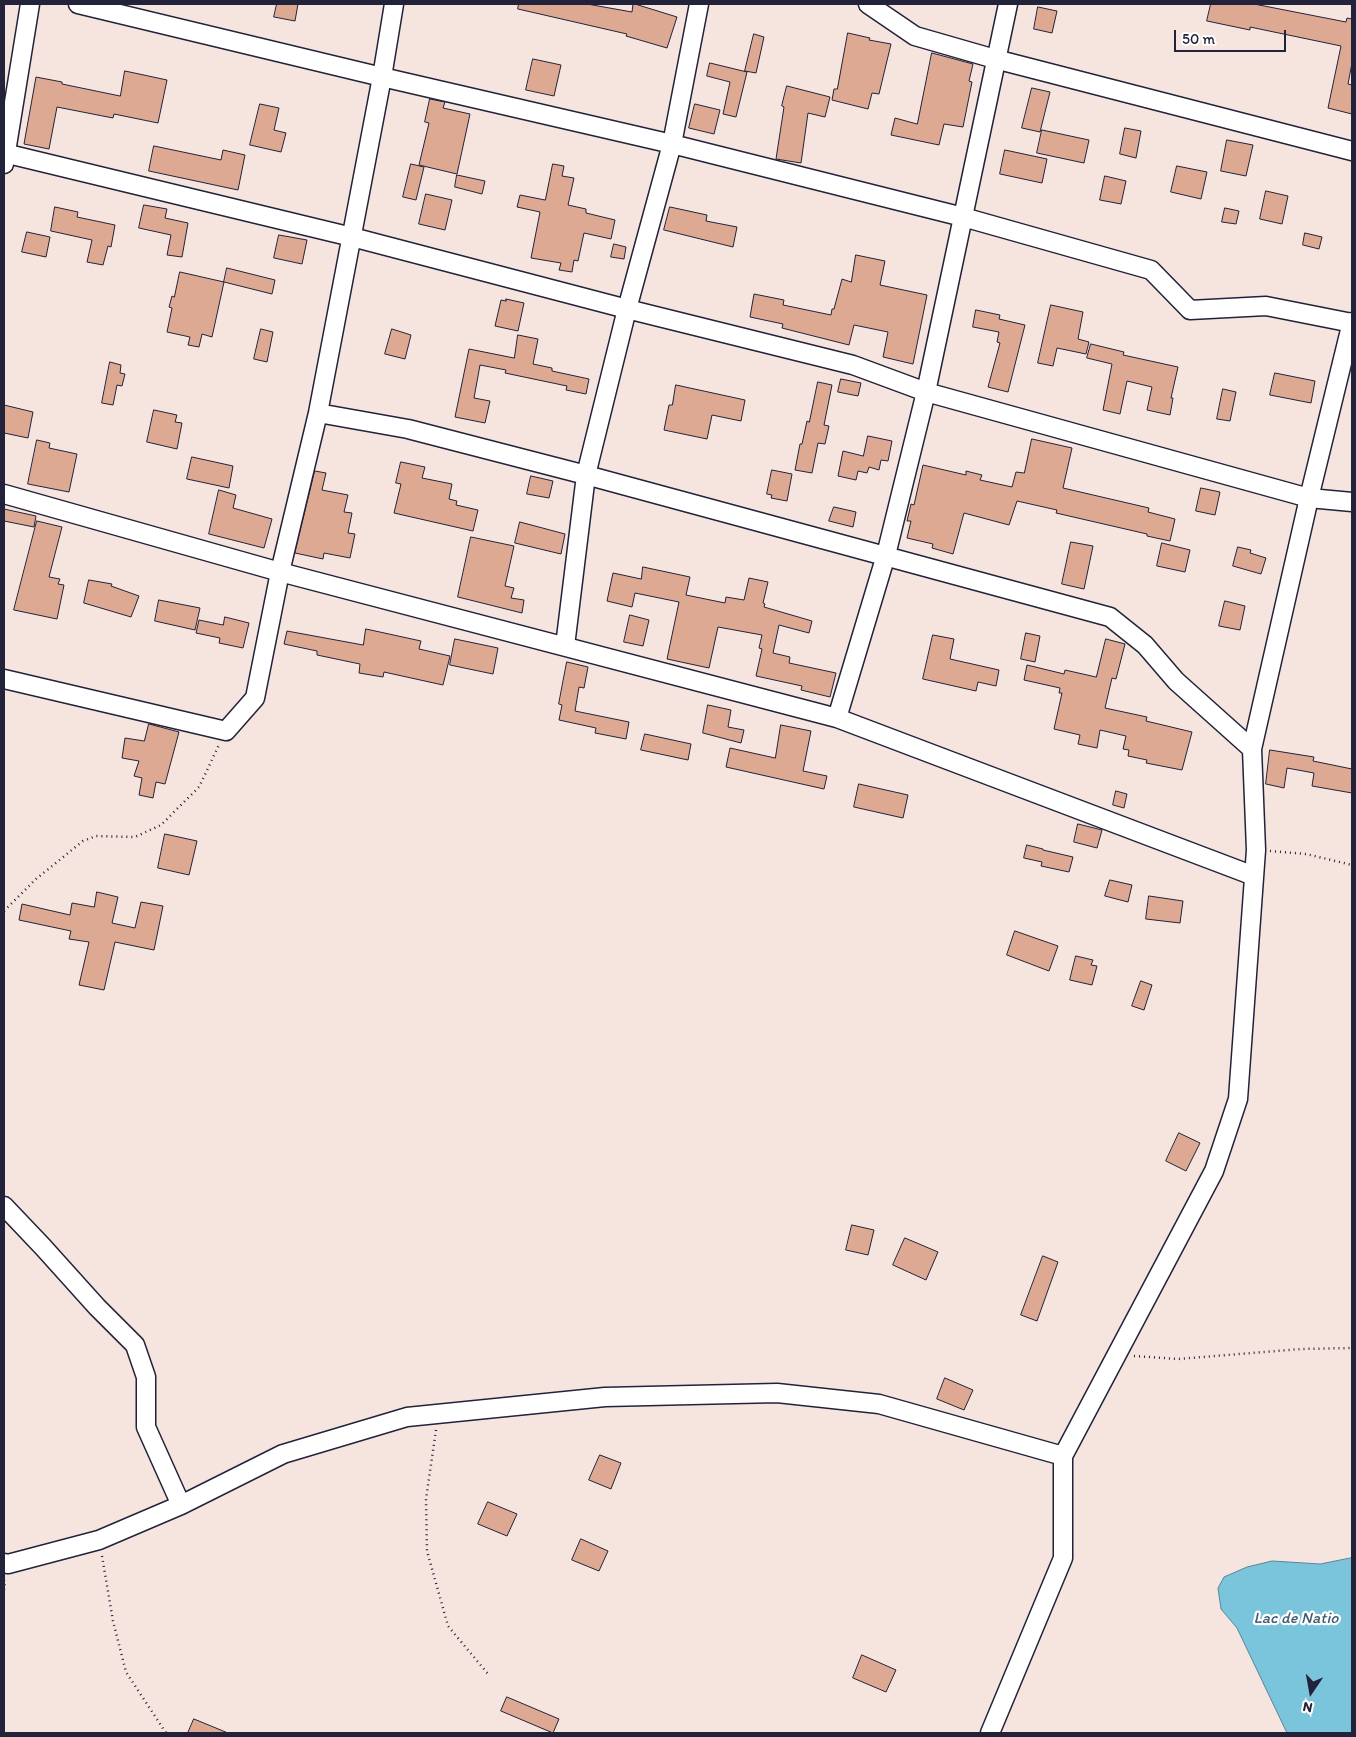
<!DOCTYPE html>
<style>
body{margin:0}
#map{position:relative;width:1356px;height:1737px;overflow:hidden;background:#f5e5de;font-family:Itim,sans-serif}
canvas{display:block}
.frame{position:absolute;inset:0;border:5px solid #22223b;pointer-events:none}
.north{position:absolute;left:1286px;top:1667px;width:50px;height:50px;-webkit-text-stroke:4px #fff;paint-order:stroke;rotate:192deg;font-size:14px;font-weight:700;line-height:20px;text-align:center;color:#22223b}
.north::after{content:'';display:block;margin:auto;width:18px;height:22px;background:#22223b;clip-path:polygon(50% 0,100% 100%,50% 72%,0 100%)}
.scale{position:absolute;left:1174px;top:30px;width:112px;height:22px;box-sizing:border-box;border:2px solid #22223b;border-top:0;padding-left:6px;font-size:15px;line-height:18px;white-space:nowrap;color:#22223b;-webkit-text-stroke:4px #fff;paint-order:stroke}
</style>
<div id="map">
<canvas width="1356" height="1737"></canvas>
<div class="frame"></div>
<div class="north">N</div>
<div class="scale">50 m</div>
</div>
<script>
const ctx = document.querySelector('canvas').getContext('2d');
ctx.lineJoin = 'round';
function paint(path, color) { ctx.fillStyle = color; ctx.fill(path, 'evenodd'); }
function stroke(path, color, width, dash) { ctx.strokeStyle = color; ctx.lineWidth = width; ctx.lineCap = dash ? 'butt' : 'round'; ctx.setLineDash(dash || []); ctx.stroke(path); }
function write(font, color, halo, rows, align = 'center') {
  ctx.font = font + ' Itim,sans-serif'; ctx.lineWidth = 4.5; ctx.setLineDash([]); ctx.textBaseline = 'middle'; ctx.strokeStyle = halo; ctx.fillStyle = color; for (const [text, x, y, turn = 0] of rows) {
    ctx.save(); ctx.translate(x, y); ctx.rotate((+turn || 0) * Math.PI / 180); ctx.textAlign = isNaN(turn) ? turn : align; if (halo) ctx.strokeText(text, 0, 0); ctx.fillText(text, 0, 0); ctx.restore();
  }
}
const water = new Path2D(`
 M 1352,1558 L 1352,1733 L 1287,1733 L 1237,1628 L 1221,1609 L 1218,1588 L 1224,1577 L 1247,1567 L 1272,1561 L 1320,1564 Z`);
paint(water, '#7bc5dc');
stroke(water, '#57849c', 1);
const building = new Path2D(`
 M 277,4 L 298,4 L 295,21 L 274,17 Z
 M 519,4 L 587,4 L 632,12 L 633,4 L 635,4 L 677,17 L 667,48 L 626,36 L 627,34 L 518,9 Z
 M 1211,4 L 1254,4 L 1346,22 L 1347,18 L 1352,19 L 1352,63 L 1348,84 L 1352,85 L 1352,114 L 1328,108 L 1341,46 L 1250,27 L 1250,30 L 1207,21 Z
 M 1038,7 L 1057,11 L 1052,33 L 1034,29 Z
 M 848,33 L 870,38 L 869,40 L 891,44 L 879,94 L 872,93 L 868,109 L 832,100 L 834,89 L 837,89 Z
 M 754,34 L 764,37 L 756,73 L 745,71 Z
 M 932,53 L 973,64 L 969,81 L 972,82 L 963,127 L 944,124 L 939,145 L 891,135 L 895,118 L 917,124 Z
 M 533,59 L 561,65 L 554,96 L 526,90 Z
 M 710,63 L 747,72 L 736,117 L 723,114 L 730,82 L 707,76 Z
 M 125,71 L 167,80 L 158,123 L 114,114 L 113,118 L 57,107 L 49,149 L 24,144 L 36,77 L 62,82 L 62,84 L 120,96 Z
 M 787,86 L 830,97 L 825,117 L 808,113 L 801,163 L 776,159 L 784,107 L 782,106 Z
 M 1032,88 L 1050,92 L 1040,132 L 1022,128 Z
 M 430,99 L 445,102 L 443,108 L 470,114 L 457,174 L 419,165 L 429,123 L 425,122 Z
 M 260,104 L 279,108 L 274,130 L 286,133 L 281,152 L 250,145 Z
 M 695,104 L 720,110 L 714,134 L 689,128 Z
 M 1125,128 L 1141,131 L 1136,158 L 1120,154 Z
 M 1042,130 L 1089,140 L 1084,163 L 1037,153 Z
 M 1227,140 L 1253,145 L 1246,176 L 1221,171 Z
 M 154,146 L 221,160 L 223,150 L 245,155 L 238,190 L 149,171 Z
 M 1005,150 L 1047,159 L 1042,183 L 1000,174 Z
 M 411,164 L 424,167 L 416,200 L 403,197 Z
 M 553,164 L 564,166 L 562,176 L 574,178 L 568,205 L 586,209 L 586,213 L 615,220 L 611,239 L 584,233 L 578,261 L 574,260 L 572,272 L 559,270 L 561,263 L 531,258 L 540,212 L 517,207 L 520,195 L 545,200 Z
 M 1177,166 L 1207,172 L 1201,199 L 1171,192 Z
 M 457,175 L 485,181 L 482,194 L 455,187 Z
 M 1105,176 L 1126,181 L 1121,204 L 1100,200 Z
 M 1266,191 L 1288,196 L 1282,224 L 1260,219 Z
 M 426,194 L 452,200 L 445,230 L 419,224 Z
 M 144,205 L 167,209 L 165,218 L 188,223 L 182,257 L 167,255 L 171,235 L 139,228 Z
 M 55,207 L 78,212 L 77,217 L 115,225 L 111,247 L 108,246 L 103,265 L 87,262 L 92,240 L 51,231 Z
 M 670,207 L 707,215 L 706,221 L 737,227 L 733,247 L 664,230 Z
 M 1225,208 L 1239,211 L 1236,224 L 1222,222 Z
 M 27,232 L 50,237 L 46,257 L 22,252 Z
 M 1305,233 L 1322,237 L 1319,249 L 1303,245 Z
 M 279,235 L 307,240 L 302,264 L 274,258 Z
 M 614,244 L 626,247 L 624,259 L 611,257 Z
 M 856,255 L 885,261 L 880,285 L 927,295 L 913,364 L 883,357 L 888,332 L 854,325 L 849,345 L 782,328 L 783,324 L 750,317 L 754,294 L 784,300 L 783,305 L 831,315 L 832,309 L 834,309 L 842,279 L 851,282 Z
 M 227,268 L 275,280 L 272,294 L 224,282 Z
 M 180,272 L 224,282 L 212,337 L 202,334 L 199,347 L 188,345 L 190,337 L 167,332 L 172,308 L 169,307 L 172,296 L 174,297 Z
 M 506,299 L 524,303 L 518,331 L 495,326 L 501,300 L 506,301 Z
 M 1051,305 L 1083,312 L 1078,339 L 1089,342 L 1086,354 L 1057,348 L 1053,366 L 1038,363 Z
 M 976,310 L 1000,315 L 999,319 L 1025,325 L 1008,392 L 988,387 L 1000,343 L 997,342 L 999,332 L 973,327 Z
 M 261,329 L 273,332 L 267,362 L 254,359 Z
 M 392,329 L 411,335 L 405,359 L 385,354 Z
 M 518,335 L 538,339 L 533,364 L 552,368 L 552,371 L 589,379 L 586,394 L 566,390 L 567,386 L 505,373 L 506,370 L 480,365 L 474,398 L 490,401 L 485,423 L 455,417 L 469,349 L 514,358 Z
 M 1091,344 L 1124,352 L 1123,355 L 1178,367 L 1171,398 L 1173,398 L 1170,415 L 1147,410 L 1152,387 L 1127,381 L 1120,414 L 1103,410 L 1112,364 L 1087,358 Z
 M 110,362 L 121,365 L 120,373 L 125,374 L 122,386 L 117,385 L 113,405 L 102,403 Z
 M 1275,373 L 1315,381 L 1311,403 L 1270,395 Z
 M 841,379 L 861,383 L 858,396 L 838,392 Z
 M 818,382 L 832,385 L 824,425 L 829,426 L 825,444 L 818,443 L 812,473 L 795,470 L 800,444 L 802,444 L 807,421 L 809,422 Z
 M 676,385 L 745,400 L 741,421 L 712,415 L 707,439 L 664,430 L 669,405 L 672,405 Z
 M 1223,389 L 1236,392 L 1230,421 L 1217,419 Z
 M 4,405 L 33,412 L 28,438 L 4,433 Z
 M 154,410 L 177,415 L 175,422 L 182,423 L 177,449 L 147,442 Z
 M 868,436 L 892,441 L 888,461 L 881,460 L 879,470 L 869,467 L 867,473 L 858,471 L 856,480 L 838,476 L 843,451 L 863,456 Z
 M 1032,439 L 1072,448 L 1063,488 L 1149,508 L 1148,512 L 1175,519 L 1170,541 L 1147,536 L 1147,534 L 1056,513 L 1057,510 L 1017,501 L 1009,525 L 964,513 L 953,554 L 932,548 L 933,544 L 907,538 L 911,521 L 907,521 L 911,504 L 914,505 L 923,465 L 966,475 L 966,471 L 982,475 L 980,480 L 1012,487 L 1016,472 L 1024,473 Z
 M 37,440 L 50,443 L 49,448 L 77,454 L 69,492 L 28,484 Z
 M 192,457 L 233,466 L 229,488 L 187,479 Z
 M 401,462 L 425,467 L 422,478 L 452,484 L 449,499 L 457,501 L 456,505 L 478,510 L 473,531 L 394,513 L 401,484 L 396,483 Z
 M 772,470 L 792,474 L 787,501 L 771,498 L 772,495 L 767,494 Z
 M 315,471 L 326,473 L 322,490 L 348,495 L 344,512 L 352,513 L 348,533 L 355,534 L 350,558 L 324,553 L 323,559 L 295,553 Z
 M 531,476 L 553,481 L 549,498 L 527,494 Z
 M 1201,488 L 1220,492 L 1215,515 L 1196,511 Z
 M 219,490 L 236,495 L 233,508 L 272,519 L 264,548 L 209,534 Z
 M 834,507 L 856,512 L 853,527 L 829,521 Z
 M 4,509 L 36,516 L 34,527 L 4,521 Z
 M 37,521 L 62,527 L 49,577 L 60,579 L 58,584 L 64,585 L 57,619 L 14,610 Z
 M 520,522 L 565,534 L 561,554 L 515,543 Z
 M 471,537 L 514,546 L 505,586 L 514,588 L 511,598 L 524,600 L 522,613 L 458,597 Z
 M 1071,542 L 1093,546 L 1084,589 L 1062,584 Z
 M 1162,543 L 1190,550 L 1185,572 L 1157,566 Z
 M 1238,547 L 1251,550 L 1250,553 L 1266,558 L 1261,574 L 1233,566 Z
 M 643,567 L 690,577 L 686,595 L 725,603 L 726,597 L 744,600 L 749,578 L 768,582 L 763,603 L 765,604 L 764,607 L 812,621 L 809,633 L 779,625 L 773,653 L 790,657 L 789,663 L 836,673 L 830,697 L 801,690 L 802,686 L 756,676 L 762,649 L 759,648 L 762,635 L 718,627 L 709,668 L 667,659 L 679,602 L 635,593 L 632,607 L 607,601 L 613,573 L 641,579 Z
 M 89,580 L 112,584 L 111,586 L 139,596 L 131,617 L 84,603 Z
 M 159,600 L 200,608 L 195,630 L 155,621 Z
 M 1225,601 L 1245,606 L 1240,630 L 1219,626 Z
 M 630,615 L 649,620 L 643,646 L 624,642 Z
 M 225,617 L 249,623 L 243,648 L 219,643 L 220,638 L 196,633 L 199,620 L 223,625 Z
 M 366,629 L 421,641 L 419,649 L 450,656 L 443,685 L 384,672 L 383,677 L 359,673 L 360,664 L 317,655 L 317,651 L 284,644 L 287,631 L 363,645 Z
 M 1026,633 L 1040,636 L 1035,662 L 1021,659 Z
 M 933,635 L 954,639 L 950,659 L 999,670 L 996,686 L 978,682 L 976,691 L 923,679 Z
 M 455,639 L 498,648 L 493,674 L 450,665 Z
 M 1106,639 L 1125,644 L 1116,679 L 1112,678 L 1105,708 L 1147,717 L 1146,721 L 1192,732 L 1182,770 L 1146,763 L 1147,760 L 1128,756 L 1129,750 L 1123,749 L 1126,736 L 1100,730 L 1097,748 L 1078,744 L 1080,735 L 1054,729 L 1062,693 L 1059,693 L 1060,688 L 1024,680 L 1027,665 L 1064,674 L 1065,670 L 1096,677 Z
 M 567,662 L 588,667 L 584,688 L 579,687 L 575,711 L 629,722 L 626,739 L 595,733 L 596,728 L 559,720 L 562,705 L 559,704 Z
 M 708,705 L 731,710 L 728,727 L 744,730 L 741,743 L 703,733 Z
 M 149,724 L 179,732 L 165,784 L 156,782 L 153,798 L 139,795 L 142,778 L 134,776 L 139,761 L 122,758 L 125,738 L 144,741 Z
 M 781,725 L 811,731 L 803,771 L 827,776 L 824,789 L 726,767 L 730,748 L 775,758 Z
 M 645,734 L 691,744 L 688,760 L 641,750 Z
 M 1270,750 L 1314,757 L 1313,761 L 1352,769 L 1352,793 L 1312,786 L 1314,773 L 1287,768 L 1284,788 L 1266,784 Z
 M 859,784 L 908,795 L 903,818 L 854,807 Z
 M 1116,791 L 1127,794 L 1124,808 L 1113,805 Z
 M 1078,824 L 1102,830 L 1097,848 L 1074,842 Z
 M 165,834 L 197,841 L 189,875 L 158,868 Z
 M 1027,845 L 1043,849 L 1043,850 L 1073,857 L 1069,872 L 1041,866 L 1042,862 L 1024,858 Z
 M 1110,880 L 1132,885 L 1128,902 L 1105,896 Z
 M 97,892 L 118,897 L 112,923 L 135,928 L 141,902 L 163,906 L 154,950 L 115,942 L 104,990 L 79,985 L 89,942 L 69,939 L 71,931 L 19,920 L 22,904 L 70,915 L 72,903 L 94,907 Z
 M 1149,896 L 1183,901 L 1180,923 L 1146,919 Z
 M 1015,931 L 1058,946 L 1049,971 L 1007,955 Z
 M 1076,956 L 1093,960 L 1091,965 L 1097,966 L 1092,985 L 1070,980 Z
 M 1141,981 L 1152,985 L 1144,1010 L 1132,1006 Z
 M 1179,1133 L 1200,1143 L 1186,1171 L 1166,1161 Z
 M 852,1225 L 874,1230 L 868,1255 L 846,1250 Z
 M 905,1238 L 938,1252 L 926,1280 L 893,1265 Z
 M 1043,1256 L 1058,1262 L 1037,1321 L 1021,1315 Z
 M 945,1378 L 973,1390 L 964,1410 L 937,1399 Z
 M 600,1455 L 621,1463 L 611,1489 L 589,1480 Z
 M 488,1502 L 517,1514 L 507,1536 L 478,1524 Z
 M 581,1539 L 608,1551 L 599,1571 L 572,1560 Z
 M 862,1655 L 896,1670 L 886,1692 L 853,1678 Z
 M 507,1697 L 559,1719 L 553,1733 L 501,1711 Z
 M 194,1719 L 228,1733 L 188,1733 Z`);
paint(building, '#dea992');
stroke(building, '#22223b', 1);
const street = new Path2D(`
 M 78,4 L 382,77 L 672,144 L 963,217 L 1151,270 L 1190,310 L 1266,306 L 1352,323
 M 868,4 L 915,36 L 995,59 L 1352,151
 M 4,153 L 352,237 L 627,309 L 853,365 L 926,392 L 1309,498 L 1352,502
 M 4,164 L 30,4
 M 318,413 L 408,429 L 586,475 L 1110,617 L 1145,645 L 1176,681 L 1252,749
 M 4,494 L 280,572 L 837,718 L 1254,876
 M 565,646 L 586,475 L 627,309 L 672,144 L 699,4
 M 4,679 L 226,731 L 255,698 L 280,572 L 318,413 L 382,77 L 394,4
 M 837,718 L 886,555 L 926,392 L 1008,4
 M 4,1206 L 43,1247 L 97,1307 L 135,1345 L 146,1377 L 146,1427 L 181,1505
 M 4,1563 L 8,1564 L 99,1540 L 181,1505 L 283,1454 L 407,1417 L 605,1397 L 777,1393 L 879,1404 L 1063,1456
 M 990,1733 L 1063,1558 L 1063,1456 L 1214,1171 L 1238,1099 L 1256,850 L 1252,749 L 1309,498 L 1352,322`);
stroke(street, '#22223b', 21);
stroke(new Path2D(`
 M 1270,851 L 1306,854 L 1352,865
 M 4,911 L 36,879 L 83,841 L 96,836 L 135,837 L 161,825 L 199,787 L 219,745
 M 1134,1356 L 1178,1359 L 1301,1349 L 1352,1348
 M 436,1430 L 426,1499 L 427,1551 L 448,1626 L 488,1674
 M 102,1556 L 113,1621 L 126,1672 L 166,1733
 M 4,1590 L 5,1580`), '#22223b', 2.5, [1, 4]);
stroke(street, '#fff', 18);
write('italic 16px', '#415b73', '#fff', [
 ["Lac de Natio",1296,1619]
]);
</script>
